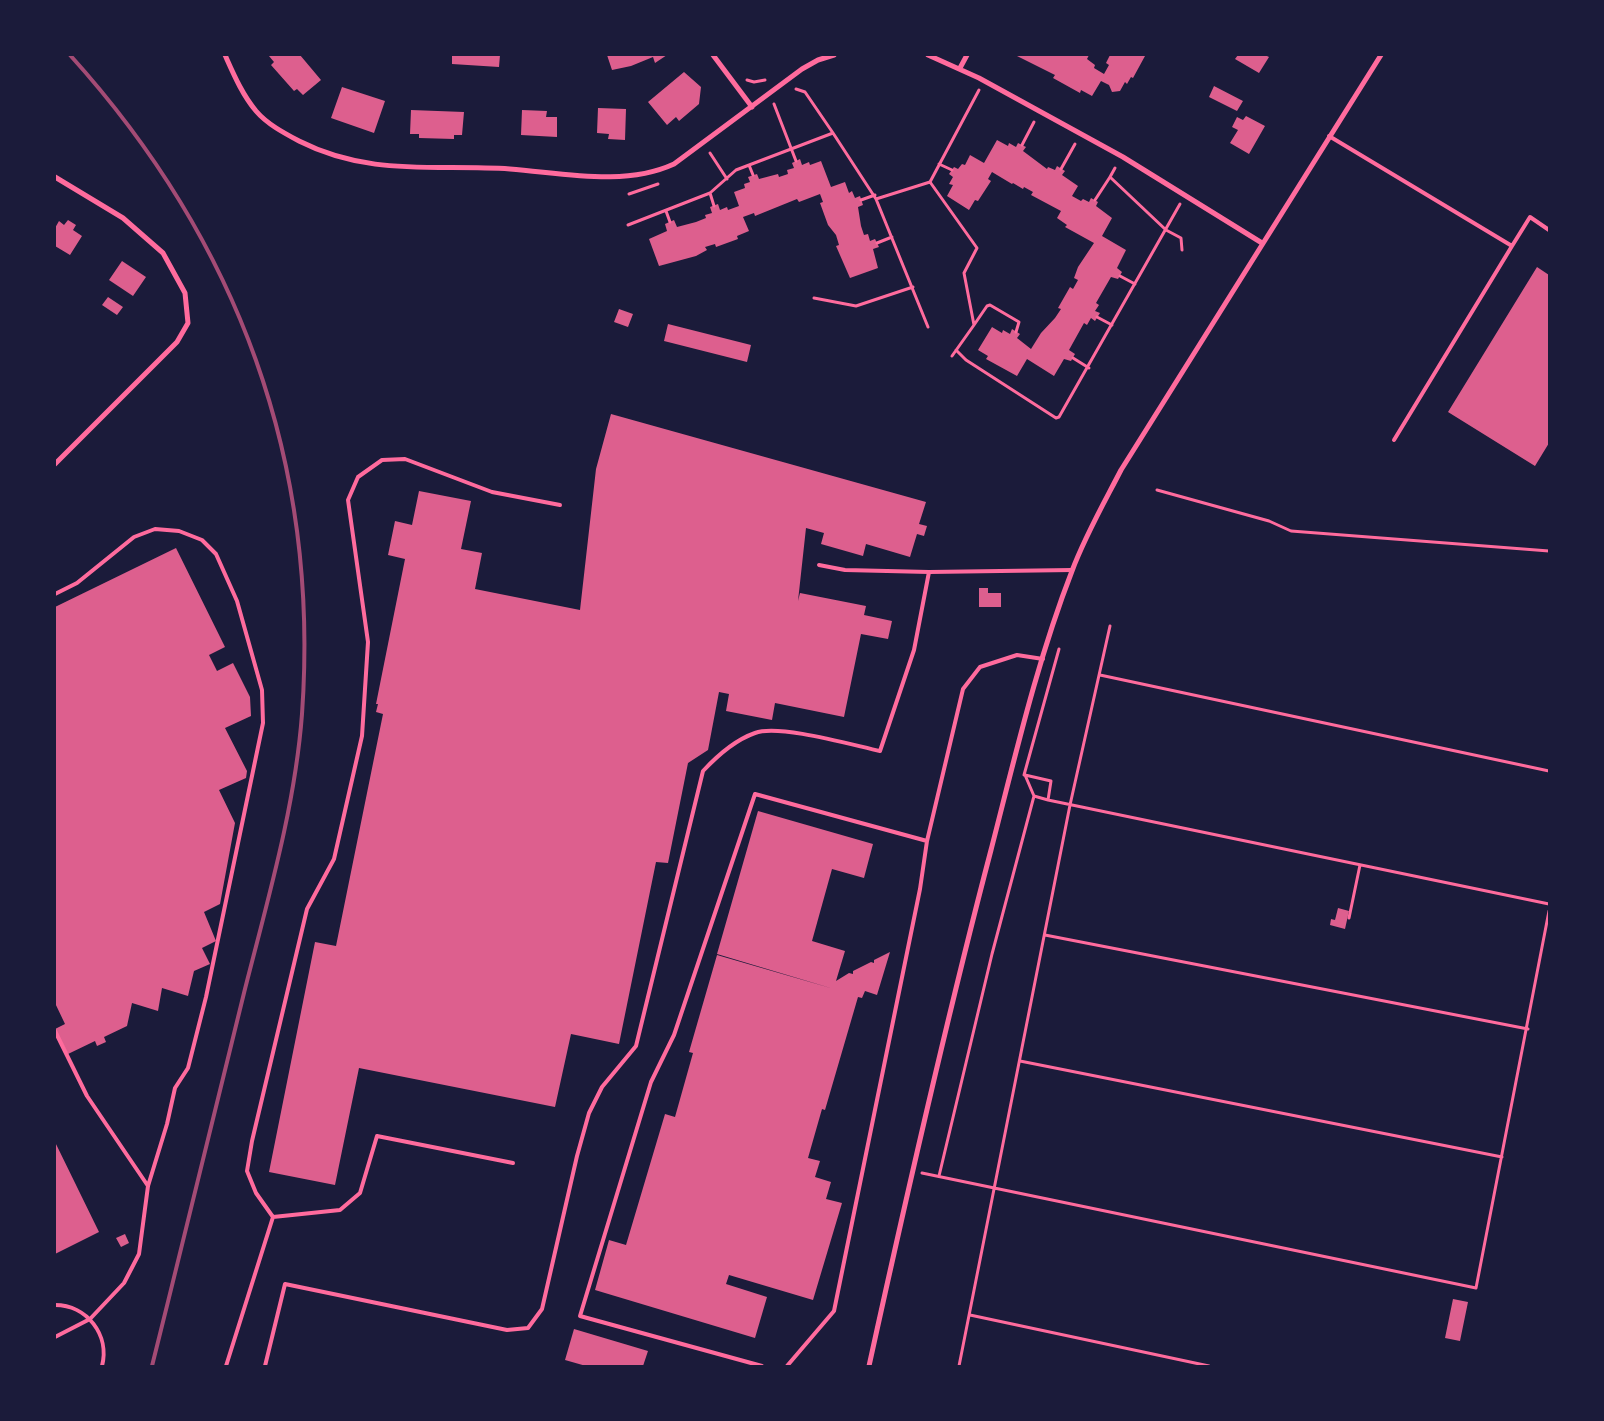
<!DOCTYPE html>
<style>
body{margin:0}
#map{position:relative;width:1604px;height:1421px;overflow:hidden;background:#1b1b3a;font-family:Overpass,sans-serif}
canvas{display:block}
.frame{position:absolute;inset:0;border:56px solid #1b1b3a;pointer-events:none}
</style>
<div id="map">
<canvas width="1604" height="1421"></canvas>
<div class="frame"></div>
</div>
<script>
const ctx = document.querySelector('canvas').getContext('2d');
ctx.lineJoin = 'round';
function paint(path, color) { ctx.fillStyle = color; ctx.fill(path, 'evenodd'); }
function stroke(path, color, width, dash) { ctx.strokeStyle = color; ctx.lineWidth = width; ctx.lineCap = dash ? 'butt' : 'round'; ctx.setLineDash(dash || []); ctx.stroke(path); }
paint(new Path2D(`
 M 300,55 L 321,80 L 303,95 L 297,89 L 294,91 L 271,65 L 274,62 L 269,56 Z
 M 452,55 L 500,55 L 499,67 L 452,64 Z
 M 607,55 L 667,55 L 655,63 L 653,57 L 631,66 L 612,70 Z
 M 1015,55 L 1089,55 L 1087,59 L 1095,65 L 1094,68 L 1104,74 L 1109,65 L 1106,63 L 1110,55 L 1145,56 L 1133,78 L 1131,77 L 1127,84 L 1125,82 L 1120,91 L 1112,92 L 1109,85 L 1101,81 L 1092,96 L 1081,90 L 1080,93 L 1053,78 L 1055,75 Z
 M 1238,55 L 1265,55 L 1269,57 L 1259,73 L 1235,59 Z
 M 684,72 L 701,87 L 699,104 L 679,121 L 676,117 L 667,125 L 648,102 Z
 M 1214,86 L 1243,101 L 1237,111 L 1209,97 Z
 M 342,87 L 385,101 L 374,133 L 331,118 Z
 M 598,108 L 626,109 L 625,140 L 608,139 L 609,134 L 597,133 Z
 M 411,110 L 464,112 L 462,135 L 454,135 L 454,139 L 419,138 L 419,134 L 410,134 Z
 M 522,110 L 547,111 L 546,117 L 557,117 L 557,137 L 521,135 Z
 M 1246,116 L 1265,126 L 1249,154 L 1230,143 L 1238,130 L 1232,127 L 1237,117 L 1243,120 Z
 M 997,140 L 1008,146 L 1009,143 L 1016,147 L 1018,143 L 1026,147 L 1023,151 L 1047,169 L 1048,167 L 1055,170 L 1057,166 L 1065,171 L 1062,175 L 1078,186 L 1072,196 L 1081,201 L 1083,199 L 1089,202 L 1091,198 L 1098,202 L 1096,206 L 1112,218 L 1102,236 L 1126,250 L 1117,268 L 1122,272 L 1118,279 L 1111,277 L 1096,303 L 1099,305 L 1095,311 L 1100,313 L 1095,321 L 1091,318 L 1087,325 L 1084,323 L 1069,350 L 1075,354 L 1071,361 L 1064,359 L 1054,376 L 1027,359 L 1017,376 L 986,359 L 988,356 L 978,350 L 992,327 L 1002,333 L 1003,330 L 1010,334 L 1012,329 L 1020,334 L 1017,338 L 1031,349 L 1041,333 L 1055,318 L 1061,309 L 1058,308 L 1070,287 L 1073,289 L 1078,280 L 1074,278 L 1078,267 L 1094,243 L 1065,227 L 1067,225 L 1057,218 L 1061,211 L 1031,195 L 1033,192 L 1024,187 L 1023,189 L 1013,183 L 1012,184 L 992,172 L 988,179 L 991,181 L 978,201 L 975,200 L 969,210 L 947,196 L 953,185 L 949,184 L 953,177 L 949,174 L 954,167 L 958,169 L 962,164 L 965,165 L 970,155 L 984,163 Z
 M 800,159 L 802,165 L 809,162 L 810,165 L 821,161 L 831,187 L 845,182 L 849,193 L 852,191 L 855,198 L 860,196 L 863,205 L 858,207 L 861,226 L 864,235 L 868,234 L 870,241 L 875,239 L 879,247 L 873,249 L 878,268 L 850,278 L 836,246 L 839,245 L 836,235 L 828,225 L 820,203 L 823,202 L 820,194 L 799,202 L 797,199 L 755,216 L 754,213 L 743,217 L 749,231 L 737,236 L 738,239 L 716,247 L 715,244 L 705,247 L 707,250 L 696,256 L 659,266 L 649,239 L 667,231 L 665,224 L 674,220 L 677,227 L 696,222 L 706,218 L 705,215 L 712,213 L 710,207 L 718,204 L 720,210 L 727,207 L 728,210 L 739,206 L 734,192 L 745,188 L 744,184 L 750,182 L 748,177 L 757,174 L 759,179 L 778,174 L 779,177 L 788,174 L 787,170 L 794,168 L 792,163 Z
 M 68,220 L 76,225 L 73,230 L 82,236 L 70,255 L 55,246 L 55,228 L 59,221 L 64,225 Z
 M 122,261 L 146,277 L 133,296 L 109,280 Z
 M 1537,267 L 1549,275 L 1549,443 L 1535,466 L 1448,412 Z
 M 108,297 L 123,307 L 117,315 L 102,305 Z
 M 619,309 L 633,314 L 628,327 L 614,322 Z
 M 668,324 L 751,345 L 747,362 L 664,341 Z
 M 611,414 L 926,502 L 919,524 L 927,526 L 924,536 L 917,534 L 910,557 L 866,544 L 863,556 L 821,544 L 824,533 L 806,528 L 798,601 L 800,593 L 866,606 L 864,615 L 892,621 L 888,639 L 861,634 L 844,717 L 775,703 L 772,720 L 726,711 L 729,694 L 719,692 L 708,750 L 688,763 L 668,863 L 656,862 L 619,1044 L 571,1034 L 555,1107 L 359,1068 L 335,1185 L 269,1172 L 315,942 L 336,946 L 383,714 L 376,712 L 378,704 L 376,704 L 405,559 L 388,555 L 395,521 L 412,525 L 419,491 L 471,501 L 461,549 L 482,553 L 475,589 L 580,610 L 596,469 Z
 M 176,548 L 225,647 L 209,655 L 217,671 L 233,663 L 250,697 L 251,716 L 225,728 L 247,771 L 246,778 L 219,790 L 235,823 L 220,904 L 204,912 L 216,941 L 202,948 L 210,964 L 194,971 L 188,996 L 162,988 L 158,1011 L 132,1003 L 127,1026 L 104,1037 L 106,1042 L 97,1046 L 95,1041 L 68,1054 L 55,1029 L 65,1024 L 55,1003 L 55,607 Z
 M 979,588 L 988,588 L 988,593 L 1001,593 L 1001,607 L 979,607 Z
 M 758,811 L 873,844 L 864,878 L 832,869 L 812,941 L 845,951 L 836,981 L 849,973 L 853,974 L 853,971 L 871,962 L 874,963 L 874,960 L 890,952 L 877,995 L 865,991 L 862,998 L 858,997 L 825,1110 L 822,1109 L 808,1158 L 820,1161 L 815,1177 L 831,1182 L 826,1199 L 842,1203 L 813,1300 L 729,1275 L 726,1284 L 767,1297 L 755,1338 L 595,1290 L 609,1240 L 626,1245 L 665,1114 L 675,1117 L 693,1053 L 689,1052 L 717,955 L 834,989 L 717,954 Z
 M 1338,908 L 1349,911 L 1345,929 L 1330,925 L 1331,919 L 1335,920 Z
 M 55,1142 L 99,1232 L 55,1254 Z
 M 125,1234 L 129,1243 L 121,1247 L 116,1238 Z
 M 1453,1299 L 1468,1302 L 1460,1341 L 1445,1338 Z
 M 574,1329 L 648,1351 L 643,1366 L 586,1366 L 565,1360 Z`), '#dd5f8e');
stroke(new Path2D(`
 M 747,80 L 754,82 L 765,80
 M 796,89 L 805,92 L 833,133
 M 774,104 L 796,161
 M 1022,145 L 1034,122
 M 710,153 L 727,179
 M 939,164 L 952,170
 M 749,165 L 753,175
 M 1115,168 L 1110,177 L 1166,230 L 1181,238 L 1182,250
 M 1061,169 L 1075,144
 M 930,182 L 977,248 L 964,273 L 974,325 L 952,356
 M 710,193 L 714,206
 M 629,194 L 658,184
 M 876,199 L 928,327
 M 861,200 L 875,195
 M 1095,200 L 1110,177
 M 666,211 L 670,222
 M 628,225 L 710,193 L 736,170 L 833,133 L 876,199 L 930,182 L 979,90
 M 877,243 L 892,237
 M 1120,276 L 1135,284
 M 814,298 L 856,306 L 913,287
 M 1097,317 L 1112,325
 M 974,325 L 987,306 L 990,305 L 1019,322 L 1016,332
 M 956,350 L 966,360 L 1056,418 L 1059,417 L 1180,204
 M 1073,358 L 1089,368
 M 1157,490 L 1269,521 L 1291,531 L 1549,551
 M 1100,675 L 1549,771
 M 1024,775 L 1059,649
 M 1048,800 L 1051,781 L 1025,775 L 1034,796 L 1048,800 L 1549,904
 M 1349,918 L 1360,865
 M 1045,935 L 1528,1029
 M 1020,1061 L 1502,1157
 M 922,1173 L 1476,1288 L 1549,911
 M 939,1176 L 992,954 L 1034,796
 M 970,1315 L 1209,1366
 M 959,1366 L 1070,805 L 1110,626`), '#ff6b9d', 3);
stroke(new Path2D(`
 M 1329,136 L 1512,246 L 1394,440
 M 1512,246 L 1530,217 L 1549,230
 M 819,565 L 845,570 L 929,572
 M 55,594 L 77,583 L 134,537 L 155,529 L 179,531 L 202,540 L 216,554 L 237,601 L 262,690 L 263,723 L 206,997 L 188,1068 L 175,1088 L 167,1124 L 148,1186 L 139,1254 L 124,1283 L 90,1319 L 55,1337
 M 55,1031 L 87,1096 L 148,1186
 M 273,1217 L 256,1193 L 247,1171 L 252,1141 L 307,909 L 334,859 L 362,736 L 368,642 L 348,500 L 358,477 L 382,460 L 405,459 L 492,492 L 560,505
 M 55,1305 C 87,1305 110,1335 102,1366
 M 226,1366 L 273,1217 L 340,1210 L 360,1193 L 377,1136 L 513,1163
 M 265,1366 L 285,1284 L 507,1330 L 528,1328 L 542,1309 L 577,1156 L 589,1113 L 602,1087 L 636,1046 L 703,771 C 717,756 735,740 755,733 C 779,724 852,745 880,751 L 914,650 L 929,572 L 1072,570
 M 762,1366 L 580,1316 L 651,1082 L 674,1035 L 755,794 L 927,841 L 963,689 L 980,667 L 1017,655 L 1043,659
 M 787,1366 L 834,1311 L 920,889 L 927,841`), '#ff6b9d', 4);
stroke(new Path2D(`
 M 225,55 C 234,75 242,94 256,111 C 267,124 284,133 299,141 C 370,177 435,164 510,169 C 563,173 624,187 674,164 L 802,69 L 818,60 L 834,55
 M 713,55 L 752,107
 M 928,55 L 979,78 L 1123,157 L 1262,243
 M 960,68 L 967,55
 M 55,177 L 123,218 L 163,253 L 185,293 L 188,323 L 177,342 L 55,464
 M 869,1366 C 907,1193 946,1021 991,850 C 1015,757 1037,661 1072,571 C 1085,536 1104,503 1121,470 L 1381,55`), '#ff6b9d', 5);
stroke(new Path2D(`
 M 70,55 C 238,241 320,462 302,714 C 295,808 267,902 244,993 C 213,1118 183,1242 152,1366`), '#a44b75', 4);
</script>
